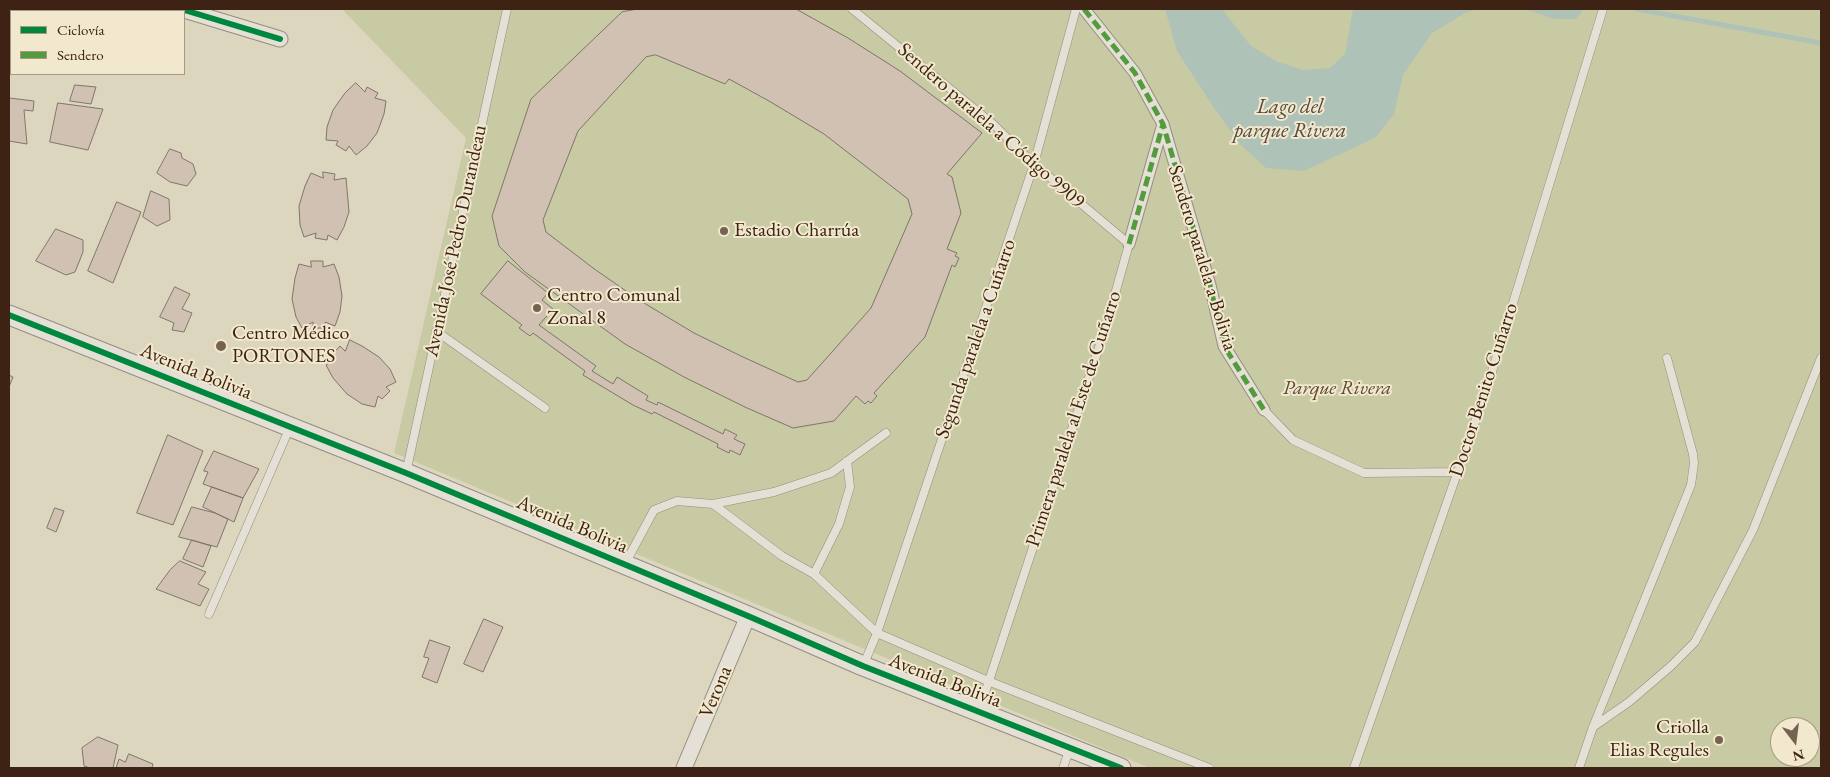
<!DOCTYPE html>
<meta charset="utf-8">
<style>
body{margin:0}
#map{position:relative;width:1830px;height:777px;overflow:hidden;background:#ddd6bf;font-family:"EB Garamond",serif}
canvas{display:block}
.frame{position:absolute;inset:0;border:10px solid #3e2315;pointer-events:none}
.legend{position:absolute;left:10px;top:10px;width:175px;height:65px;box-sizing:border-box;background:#f1e8cd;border:1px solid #a99983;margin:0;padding:6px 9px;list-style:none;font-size:15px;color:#3e2315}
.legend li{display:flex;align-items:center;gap:10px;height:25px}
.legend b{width:25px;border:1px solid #a99983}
.north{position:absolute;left:1770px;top:717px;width:50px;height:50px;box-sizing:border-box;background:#f1e8cd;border:1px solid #a99983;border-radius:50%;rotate:165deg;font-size:14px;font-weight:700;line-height:20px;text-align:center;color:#3e2315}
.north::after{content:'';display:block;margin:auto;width:18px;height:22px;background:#766250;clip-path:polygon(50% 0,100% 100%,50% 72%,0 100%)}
</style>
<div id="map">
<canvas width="1830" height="777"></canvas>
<div class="frame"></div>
<ul class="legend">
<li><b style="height:6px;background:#00873e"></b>Ciclovía</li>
<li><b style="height:6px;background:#539b3d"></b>Sendero</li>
</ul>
<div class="north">N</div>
</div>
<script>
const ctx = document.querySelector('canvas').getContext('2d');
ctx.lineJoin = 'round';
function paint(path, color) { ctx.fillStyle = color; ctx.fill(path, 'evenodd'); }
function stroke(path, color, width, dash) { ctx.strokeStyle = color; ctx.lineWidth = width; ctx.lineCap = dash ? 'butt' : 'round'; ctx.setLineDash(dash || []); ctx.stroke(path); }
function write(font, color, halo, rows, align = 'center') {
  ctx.font = font + ' "EB Garamond",serif'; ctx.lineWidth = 4; ctx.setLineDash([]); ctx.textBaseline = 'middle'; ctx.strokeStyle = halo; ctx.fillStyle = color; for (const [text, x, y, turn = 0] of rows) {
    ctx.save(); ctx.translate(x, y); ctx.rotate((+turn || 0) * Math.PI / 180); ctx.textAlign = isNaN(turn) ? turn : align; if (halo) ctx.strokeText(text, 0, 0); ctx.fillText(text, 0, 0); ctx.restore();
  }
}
paint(new Path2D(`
 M 342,9 L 1821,9 L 1821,768 L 1150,768 L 394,453 L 466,138 ZM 1780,727 L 1810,727 L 1810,757 L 1780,757 Z`), '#c8caa4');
paint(new Path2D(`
 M 1165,9 L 1224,9 L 1225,13 L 1251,46 L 1276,61 L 1303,70 L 1330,68 L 1345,54 L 1353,9 L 1479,9 L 1467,12 L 1432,33 L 1403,75 L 1394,114 L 1375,138 L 1304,171 L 1266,168 L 1242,146 L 1216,111 L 1177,51 Z
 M 1525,9 L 1584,9 L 1576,19 L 1554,19 Z`), '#afc2b8');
stroke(new Path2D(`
 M 1636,9 L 1821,43`), '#afc2b8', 5);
const building = new Path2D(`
 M 638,9 L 796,9 L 848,38 L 900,71 L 982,133 L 947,174 L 952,177 L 961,213 L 947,249 L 957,253 L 955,256 L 959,258 L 955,267 L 952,265 L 925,337 L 874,393 L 877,396 L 871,403 L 868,401 L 865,404 L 856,396 L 834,421 L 793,428 L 747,408 L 684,377 L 625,344 L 525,272 L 499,246 L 492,216 L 531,99 L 622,12 ZM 656,55 L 725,84 L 729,79 L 769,101 L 824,134 L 908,199 L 912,214 L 871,308 L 807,380 L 798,382 L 743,357 L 694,333 L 639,300 L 593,268 L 546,232 L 543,220 L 578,131 L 646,57 Z
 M 356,83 L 365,92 L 367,87 L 378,93 L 375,98 L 386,101 L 384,114 L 377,133 L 367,146 L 356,155 L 349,146 L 346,151 L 336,145 L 338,141 L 326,140 L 327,127 L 333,110 L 345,93 Z
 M 75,85 L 96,87 L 91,104 L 70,101 Z
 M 9,98 L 34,101 L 33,111 L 24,110 L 27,144 L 9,141 Z
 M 58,103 L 103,109 L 88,150 L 50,142 Z
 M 170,149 L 181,153 L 182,158 L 193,164 L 196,174 L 187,186 L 170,182 L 157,173 Z
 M 323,172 L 335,174 L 334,180 L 346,178 L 349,212 L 344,227 L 337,240 L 328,235 L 327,240 L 315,238 L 316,233 L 304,237 L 300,225 L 299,206 L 305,186 L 311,173 L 323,178 Z
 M 151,191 L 169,199 L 170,220 L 157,226 L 143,217 Z
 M 117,202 L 141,212 L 113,283 L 88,271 Z
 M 56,229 L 83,240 L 83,252 L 75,272 L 66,275 L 36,261 Z
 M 311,261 L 323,261 L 323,267 L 334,264 L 339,277 L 342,296 L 340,312 L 335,326 L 325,322 L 325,328 L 313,328 L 313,322 L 302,328 L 296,317 L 292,299 L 295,278 L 299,264 L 311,267 Z
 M 508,261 L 548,293 L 542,300 L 553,309 L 539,325 L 596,366 L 592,371 L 613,384 L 617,377 L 648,396 L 646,400 L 657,405 L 658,402 L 723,434 L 725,429 L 737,435 L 734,439 L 745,444 L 740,455 L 730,450 L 729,453 L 717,447 L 718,444 L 654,412 L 652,414 L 633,405 L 583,375 L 585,371 L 533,333 L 530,336 L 519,328 L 522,325 L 481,294 Z
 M 175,287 L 190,294 L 182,309 L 192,313 L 184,332 L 172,330 L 174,323 L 160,317 Z
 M 350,340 L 362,346 L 379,357 L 390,369 L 396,382 L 386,387 L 390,391 L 382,399 L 378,396 L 375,407 L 362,404 L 347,394 L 333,378 L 326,365 L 336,359 L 332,355 L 340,346 L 345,351 Z
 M 9,375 L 13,377 L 9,387 Z
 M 168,435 L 203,451 L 173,525 L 137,513 Z
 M 214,451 L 259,469 L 243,498 L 203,484 L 208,472 L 204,471 Z
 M 212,487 L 243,498 L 234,522 L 203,507 Z
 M 192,507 L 215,513 L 228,519 L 217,547 L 179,537 Z
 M 55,508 L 64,511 L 56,532 L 47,528 Z
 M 192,540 L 211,546 L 203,567 L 183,559 Z
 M 180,561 L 206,572 L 198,584 L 209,589 L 200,606 L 156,589 L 170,570 Z
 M 484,619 L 503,627 L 483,672 L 464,664 Z
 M 430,640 L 450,647 L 437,683 L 422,677 L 429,658 L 424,657 Z
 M 98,737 L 118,745 L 113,768 L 90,768 L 84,766 L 82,748 Z
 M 129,754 L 153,764 L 152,768 L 116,768 L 119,759 L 125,762 Z`);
paint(building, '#d1c1b3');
stroke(building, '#7e7669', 1);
const service = new Path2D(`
 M 852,9 L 993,124 L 1034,164 L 1129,244 L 1107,323 L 979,711
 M 436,331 L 545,408
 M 1264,410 L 1293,440 L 1364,473 L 1458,472
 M 406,473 L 507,9
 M 713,504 L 774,492 L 831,473 L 886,433
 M 625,564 L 654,510 L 677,501 L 713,504 L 782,556 L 814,574 L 877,633 L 988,681 L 1209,768
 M 814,574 L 839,524 L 850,487 L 847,461
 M 209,614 L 290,427
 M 863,666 L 877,633 L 1034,164 L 1076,9
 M 1593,727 L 1629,702 L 1671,666 L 1695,642 L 1753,530 L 1821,358
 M 1063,768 L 1070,748
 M 1354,768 L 1487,388 L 1603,9
 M 1579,768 L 1593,727 L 1691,485 L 1694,463 L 1693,454 L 1667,358`);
const pedestrian = new Path2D(`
 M 1084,9 L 1135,73 L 1163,124 L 1210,285 L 1224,346 L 1264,410
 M 1129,244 L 1163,124`);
const minor = new Path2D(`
 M 181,9 L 280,39
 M 684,768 L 748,616`);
const tertiary = new Path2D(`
 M 9,315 L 406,473 L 748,616 L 863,666 L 1121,768`);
stroke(service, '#958d7f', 9);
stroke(pedestrian, '#958d7f', 13);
stroke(minor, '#958d7f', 17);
stroke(tertiary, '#958d7f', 21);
stroke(service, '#e4e0d5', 8);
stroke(pedestrian, '#e4e0d5', 11);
stroke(minor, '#e4e0d5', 15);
stroke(tertiary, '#e4e0d5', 19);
stroke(new Path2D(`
 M 1084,9 L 1135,73 L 1163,124 L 1210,285 L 1224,346 L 1264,410
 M 1129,244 L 1163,124`), '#539b3d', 5, [10, 5]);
stroke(new Path2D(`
 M 181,9 L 280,39
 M 9,315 L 406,473 L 748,616 L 863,666 L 1121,768`), '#00873e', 6);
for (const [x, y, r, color] of [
 [724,231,5,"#766250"],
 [537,308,5,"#766250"],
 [221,346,6,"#766250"],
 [1719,740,5,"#766250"]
]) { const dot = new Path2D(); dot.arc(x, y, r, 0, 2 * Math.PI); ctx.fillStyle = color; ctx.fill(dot); stroke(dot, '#f1e8cd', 2); }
write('20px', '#3e2315', '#f1e8cd', [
 ["Sendero paralela a Código 9909",991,126,41],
 ["Avenida José Pedro Durandeau",456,241,-78],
 ["Sendero paralela a Bolivia",1202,258,73],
 ["Segunda paralela a Cuñarro",976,339,-71],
 ["Avenida Bolivia",196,372,22],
 ["Doctor Benito Cuñarro",1484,390,-72],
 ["Primera paralela al Este de Cuñarro",1074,419,-72],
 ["Avenida Bolivia",572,525,23],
 ["Avenida Bolivia",945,681,21],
 ["Verona",716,692,-67]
]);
write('20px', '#3e2315', '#f1e8cd', [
 ["Estadio Charrúa",734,231],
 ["Centro Comunal",547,296],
 ["Zonal 8",547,319],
 ["Centro Médico",232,334],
 ["PORTONES",232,357],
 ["Criolla",1709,728,"right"],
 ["Elias Regules",1709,751,"right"]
], 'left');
write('italic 20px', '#5c4a33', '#f1e8cd', [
 ["Parque Rivera",1337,389]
]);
write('italic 21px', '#55483d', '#f1e8cd', [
 ["Lago del",1290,107],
 ["parque Rivera",1290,131]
]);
</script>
